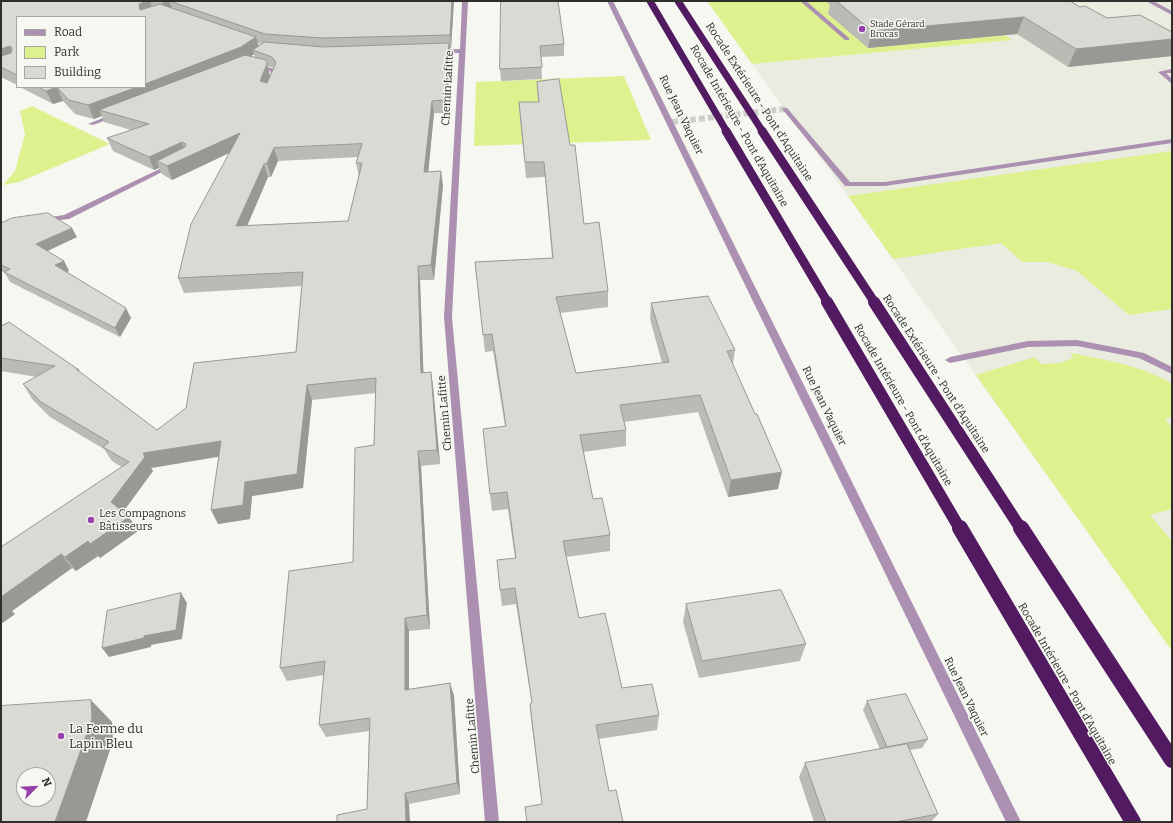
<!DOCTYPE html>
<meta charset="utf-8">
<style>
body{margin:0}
#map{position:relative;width:1173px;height:823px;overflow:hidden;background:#f6f7f1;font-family:Bitter,serif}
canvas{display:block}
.frame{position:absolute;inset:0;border:2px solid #2e2f2d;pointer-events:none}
.legend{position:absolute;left:16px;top:16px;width:130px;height:72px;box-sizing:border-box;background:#f6f7f1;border:1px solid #a6a7a3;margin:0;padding:5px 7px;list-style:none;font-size:12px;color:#2e2f2d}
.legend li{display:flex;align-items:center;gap:8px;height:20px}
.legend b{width:20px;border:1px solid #a6a7a3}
.north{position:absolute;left:16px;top:767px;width:40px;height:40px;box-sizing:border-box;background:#f6f7f1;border:1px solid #a6a7a3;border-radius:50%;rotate:66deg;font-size:11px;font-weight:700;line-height:16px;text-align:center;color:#2e2f2d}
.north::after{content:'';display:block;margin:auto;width:14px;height:18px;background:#9740ac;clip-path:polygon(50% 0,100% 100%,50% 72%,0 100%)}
</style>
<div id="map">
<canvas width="1173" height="823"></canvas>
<div class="frame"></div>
<ul class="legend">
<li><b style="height:5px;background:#ab90b2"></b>Road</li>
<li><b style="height:11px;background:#def18f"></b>Park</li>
<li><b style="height:11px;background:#d9dad4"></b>Building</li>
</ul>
<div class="north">N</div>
</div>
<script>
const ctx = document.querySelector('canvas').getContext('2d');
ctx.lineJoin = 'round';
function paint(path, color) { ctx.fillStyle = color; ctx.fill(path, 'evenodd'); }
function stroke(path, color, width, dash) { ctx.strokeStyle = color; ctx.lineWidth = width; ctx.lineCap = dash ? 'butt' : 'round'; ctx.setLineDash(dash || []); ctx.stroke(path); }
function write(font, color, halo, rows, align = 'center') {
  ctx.font = font + ' Bitter,serif'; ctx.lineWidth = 3; ctx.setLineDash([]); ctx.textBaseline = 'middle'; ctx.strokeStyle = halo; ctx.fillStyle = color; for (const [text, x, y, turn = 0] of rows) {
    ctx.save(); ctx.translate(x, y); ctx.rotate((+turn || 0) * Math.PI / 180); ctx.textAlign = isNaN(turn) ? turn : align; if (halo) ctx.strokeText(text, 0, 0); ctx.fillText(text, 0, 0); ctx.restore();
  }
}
paint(new Path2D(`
 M 955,1 L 1172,1 L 1172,651 L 848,196 L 752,64 L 1012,40 Z`), '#e9ecdf');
paint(new Path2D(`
 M 707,1 L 955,1 L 1012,40 L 752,64 Z
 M 624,76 L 651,140 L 474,146 L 476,82 Z
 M 32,106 L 110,144 L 19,182 L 3,185 L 15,171 L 25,134 L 20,111 Z
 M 1172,151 L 1172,309 L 1129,315 L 1077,271 L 1048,262 L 1022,262 L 1001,243 L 893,259 L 848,196 Z
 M 1071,353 C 1105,360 1142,365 1172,384 L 1172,416 L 1165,420 L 1172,427 L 1172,509 L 1150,515 L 1172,541 L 1172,651 L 976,375 L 1035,357 L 1041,364 L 1060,363 L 1073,358 Z`), '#def18f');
stroke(new Path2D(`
 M 672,122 L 785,109`), '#cecfca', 6, [6, 3]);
paint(new Path2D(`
 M 462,1 L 468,1 L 452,317 L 499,822 L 485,822 L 444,317 L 459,53 L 436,54 L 433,52 L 436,50 L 460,49 Z
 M 607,1 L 613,1 L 1021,822 L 1006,822 Z
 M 800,1 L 806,1 L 849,38 L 849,40 L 845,40 Z
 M 1146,1 L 1153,1 L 1172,11 L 1172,15 Z
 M 256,63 L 274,69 L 278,76 L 274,85 L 269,84 L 272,76 L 270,71 L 254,66 L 253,65 Z
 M 1172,69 L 1172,73 L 1166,73 L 1172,79 L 1172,84 L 1158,72 Z
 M 783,108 L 787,108 L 850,182 L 885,182 L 1172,139 L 1172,143 L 885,186 L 845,186 L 783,110 Z
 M 115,113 L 117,114 L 117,116 L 93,125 L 88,124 Z
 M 172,163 L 176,165 L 174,166 L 69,219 L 45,222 L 41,220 L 45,218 L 64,215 Z
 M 1077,340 L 1144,353 L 1172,367 L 1172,374 L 1139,358 L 1077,346 L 1028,347 L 950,363 L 945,360 L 950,357 L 1028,341 Z`), '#ab90b2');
stroke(new Path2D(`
 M 650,1 L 727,132
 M 678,1 L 763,132`), '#521a60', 7);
stroke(new Path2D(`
 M 726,131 L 828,303
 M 762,131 L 875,303`), '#521a60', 9);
stroke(new Path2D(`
 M 827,302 L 960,529
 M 874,302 L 1021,529`), '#521a60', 12);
stroke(new Path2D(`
 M 960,528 L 1133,822
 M 1021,528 L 1172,760`), '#521a60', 16);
paint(new Path2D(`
 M 1,1 L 454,1 L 451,48 L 450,48 L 451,55 L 446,113 L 434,113 L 428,172 L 443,185 L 434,280 L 420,280 L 423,372 L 431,372 L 433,386 L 440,464 L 421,466 L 430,629 L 409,631 L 409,689 L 450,683 L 454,696 L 460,794 L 409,804 L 367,809 L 369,731 L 326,737 L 319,725 L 324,675 L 287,681 L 280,668 L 353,562 L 374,445 L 376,393 L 312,400 L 303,488 L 252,496 L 250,519 L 218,524 L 218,457 L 151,468 L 153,471 L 123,512 L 138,531 L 100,558 L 98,556 L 76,571 L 72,568 L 12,611 L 15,614 L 1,624 L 122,467 L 112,461 L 104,449 L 50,417 L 32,399 L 23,384 L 37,377 L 1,371 L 1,326 L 79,370 L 81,373 L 157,430 L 296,352 L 302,286 L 184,293 L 178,278 L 229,153 L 172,180 L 162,174 L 159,168 L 154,170 L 113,151 L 107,138 L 131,130 L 104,122 L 102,116 L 94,119 L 75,114 L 63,101 L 53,104 L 20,87 L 145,87 L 17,17 L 17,85 L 1,77 ZM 258,43 L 262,44 L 259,46 ZM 254,54 L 255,57 L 251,56 ZM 268,66 L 274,68 L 270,77 ZM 358,157 L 356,163 L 359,177 L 348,221 L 247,226 L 268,177 L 271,177 L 278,161 Z
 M 501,1 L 564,44 L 564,56 L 541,57 L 542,79 L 501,81 L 500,69 Z
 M 826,1 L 1070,1 L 1080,7 L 1107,18 L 1172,32 L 1172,56 L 1068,67 L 1017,34 L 868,48 L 828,14 L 830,5 Z
 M 537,82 L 584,224 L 608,291 L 608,307 L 560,313 L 576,373 L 662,363 L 650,319 L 651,303 L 735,350 L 733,364 L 778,489 L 728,497 L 698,412 L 624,422 L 626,430 L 626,446 L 583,452 L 593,499 L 610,535 L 610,551 L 566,557 L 579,618 L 622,688 L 659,715 L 657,730 L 599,739 L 542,804 L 531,718 L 530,704 L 532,703 L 516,604 L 502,606 L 500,590 L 515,558 L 508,509 L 492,511 L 490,494 L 505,426 L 493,351 L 485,352 L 475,262 L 552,258 L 545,177 L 526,178 L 520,117 L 519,102 L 538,102 Z
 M 1,223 L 77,237 L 47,251 L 64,261 L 69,271 L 66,272 L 131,318 L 120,337 L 10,282 L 5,273 L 1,271 Z
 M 686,604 L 806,644 L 800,661 L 699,678 L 683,622 Z
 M 867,701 L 928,739 L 922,748 L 910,750 L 938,814 L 931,822 L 814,822 L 799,777 L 805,763 L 880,749 L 863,710 Z`), '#bbbbb6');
paint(new Path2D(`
 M 148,1 L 150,1 L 154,13 L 140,10 L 139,4 Z
 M 162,1 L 169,1 L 172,7 L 165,9 Z
 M 452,1 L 454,1 L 451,48 L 450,35 Z
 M 1024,17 L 1017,34 L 868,48 L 872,31 Z
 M 256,37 L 260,50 L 253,50 L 254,54 L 245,61 L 99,110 L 102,116 L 94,119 L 88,105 L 137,87 L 145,87 L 145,84 Z
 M 1172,39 L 1172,56 L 1068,67 L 1076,49 Z
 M 449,43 L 451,55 L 446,113 L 445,100 Z
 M 10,46 L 17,60 L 1,61 L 1,49 Z
 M 267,64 L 270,76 L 264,94 L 260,81 Z
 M 57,87 L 63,101 L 53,104 L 46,91 Z
 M 432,101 L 434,113 L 427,185 L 424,172 Z
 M 240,133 L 244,146 L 172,180 L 167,166 Z
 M 182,142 L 186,155 L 157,161 L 159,168 L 154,170 L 149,157 Z
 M 274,148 L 278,161 L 271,177 L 267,163 Z
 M 264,164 L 268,177 L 241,240 L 236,226 Z
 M 441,171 L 443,185 L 434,280 L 431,265 Z
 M 72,228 L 77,237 L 41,254 L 36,244 Z
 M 64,261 L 69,271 L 60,275 L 55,265 Z
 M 418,266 L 420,280 L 424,387 L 421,373 Z
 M 126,308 L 131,318 L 120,337 L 115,328 Z
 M 431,372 L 433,386 L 440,464 L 437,450 Z
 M 307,385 L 312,400 L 303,488 L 252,496 L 250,519 L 218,524 L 211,510 L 245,482 Z
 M 221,441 L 227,455 L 151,468 L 153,471 L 120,516 L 111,502 L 143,453 Z
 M 418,451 L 421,466 L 430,629 L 427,615 Z
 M 782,472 L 778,489 L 728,497 L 731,480 Z
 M 129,517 L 138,531 L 100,558 L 90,544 Z
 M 88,541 L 98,556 L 76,571 L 65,557 Z
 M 61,554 L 72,568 L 12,611 L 15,614 L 1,624 L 1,597 Z
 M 181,593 L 187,603 L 182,639 L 151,645 L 151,647 L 109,657 L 102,648 Z
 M 405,618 L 409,631 L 409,703 L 405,690 Z
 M 450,683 L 454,696 L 460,794 L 457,783 Z
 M 91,700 L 112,722 L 113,741 L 86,822 L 55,822 Z
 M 405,793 L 409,804 L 410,822 L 406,822 Z`), '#989994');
const building = new Path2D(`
 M 1,1 L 148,1 L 139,4 L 140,10 L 160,4 L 256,37 L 241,47 L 145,84 L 145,17 L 17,17 L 17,75 L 1,67 L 1,56 L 11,53 L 12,48 L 10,46 L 1,49 Z
 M 170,1 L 452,1 L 450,35 L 323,38 L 265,34 Z
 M 501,1 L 558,1 L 564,44 L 540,46 L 542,67 L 500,69 Z
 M 837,1 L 1070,1 L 1080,7 L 1085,6 L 1107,18 L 1140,15 L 1172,32 L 1172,39 L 1076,49 L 1024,17 L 872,31 Z
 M 265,42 L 323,47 L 449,43 L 445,100 L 432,101 L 424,172 L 441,171 L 431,265 L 418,266 L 421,373 L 431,372 L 437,450 L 418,451 L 427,615 L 405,618 L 405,690 L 450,683 L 457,783 L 405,793 L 406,822 L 337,822 L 337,815 L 367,809 L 370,718 L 319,725 L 325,661 L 280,668 L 289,571 L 353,562 L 355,448 L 374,445 L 376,378 L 307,385 L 297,474 L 245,482 L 243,505 L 211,510 L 221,441 L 143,453 L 145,457 L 111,502 L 129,517 L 90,544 L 88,541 L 65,557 L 61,554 L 1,597 L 1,547 L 129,462 L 103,447 L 109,442 L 41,402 L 23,384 L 55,366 L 1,358 L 1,326 L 9,322 L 79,370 L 76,369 L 157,430 L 186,408 L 194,363 L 296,352 L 303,272 L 178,278 L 191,224 L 240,133 L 167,166 L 157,161 L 185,147 L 186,144 L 182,142 L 149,157 L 107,138 L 149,124 L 99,110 L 245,55 L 266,60 L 267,64 L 260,81 L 267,83 L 276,63 L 272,57 L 253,50 ZM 362,144 L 356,163 L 362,163 L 348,221 L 236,226 L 264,164 L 267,163 L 274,148 Z
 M 559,79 L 570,145 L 575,145 L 584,224 L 599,222 L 608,291 L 556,297 L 576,373 L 669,362 L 651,303 L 708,296 L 735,350 L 727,351 L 755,414 L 757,414 L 782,472 L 731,480 L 700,395 L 620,405 L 626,430 L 580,435 L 593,499 L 602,498 L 610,535 L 563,541 L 579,618 L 605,613 L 622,688 L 652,684 L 659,715 L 596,725 L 609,791 L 616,790 L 623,822 L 527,822 L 525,807 L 542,804 L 530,704 L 532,703 L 515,588 L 500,590 L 497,560 L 516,558 L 507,492 L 490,494 L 483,429 L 506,426 L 492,334 L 483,335 L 475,262 L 553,258 L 544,162 L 525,162 L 519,102 L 539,102 L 537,82 Z
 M 39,87 L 57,87 L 46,91 Z
 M 57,87 L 137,87 L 88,105 L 69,100 Z
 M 48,213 L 72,228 L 36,244 L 64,261 L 55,265 L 126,308 L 115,328 L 4,272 L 10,269 L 1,265 L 1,223 L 12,218 Z
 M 781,590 L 806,644 L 702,661 L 686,604 Z
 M 181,593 L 176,630 L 144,636 L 144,638 L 102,648 L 107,611 Z
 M 906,694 L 928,739 L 887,747 L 867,701 Z
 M 91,700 L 92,719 L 55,822 L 1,822 L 1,706 ZM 24,775 L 48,775 L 48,799 L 24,799 Z
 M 907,744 L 938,814 L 895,822 L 826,822 L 805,763 Z`);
paint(building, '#d9dad4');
stroke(building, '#989994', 1);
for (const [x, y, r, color] of [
 [862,29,4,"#9740ac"],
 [91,520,4,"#9740ac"],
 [61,736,4,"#9740ac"]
]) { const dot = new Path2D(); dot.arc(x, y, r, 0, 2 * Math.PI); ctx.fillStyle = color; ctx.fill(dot); stroke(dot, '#f6f7f1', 1.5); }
write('9px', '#2e2f2d', '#f6f7f1', [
 ["Stade Gérard",870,24],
 ["Brocas",870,34]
], 'left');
write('11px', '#2e2f2d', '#f6f7f1', [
 ["Chemin Lafitte",448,88,-87],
 ["Rocade Extérieure - Pont d'Aquitaine",759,102,57],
 ["Rue Jean Vaquier",681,115,64],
 ["Rocade Intérieure - Pont d'Aquitaine",739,126,60],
 ["Rocade Extérieure - Pont d'Aquitaine",936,374,57],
 ["Rocade Intérieure - Pont d'Aquitaine",903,405,60],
 ["Rue Jean Vaquier",824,406,64],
 ["Chemin Lafitte",445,413,-95],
 ["Rocade Intérieure - Pont d'Aquitaine",1067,684,60],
 ["Rue Jean Vaquier",966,697,64],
 ["Chemin Lafitte",473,736,-95]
]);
write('11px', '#2e2f2d', '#f6f7f1', [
 ["Les Compagnons",99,514],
 ["Bâtisseurs",99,527]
], 'left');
write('13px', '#2e2f2d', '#f6f7f1', [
 ["La Ferme du",69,729],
 ["Lapin Bleu",69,744]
], 'left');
</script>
